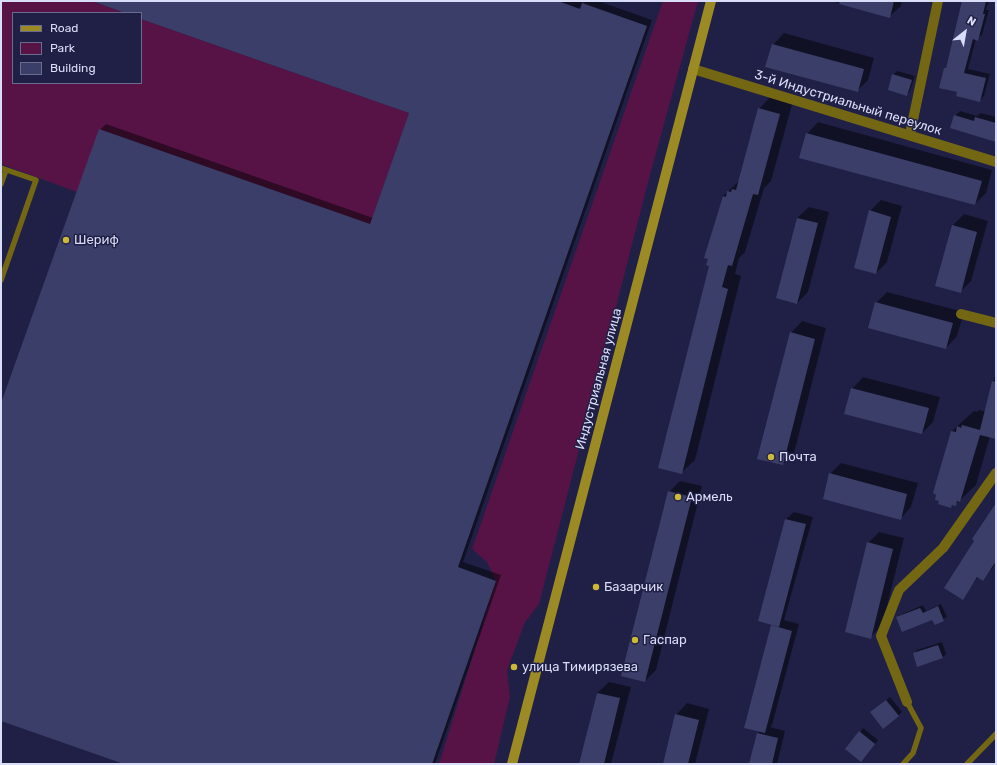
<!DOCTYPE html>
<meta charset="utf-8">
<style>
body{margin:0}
#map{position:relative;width:997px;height:765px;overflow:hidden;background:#202047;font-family:Rubik,sans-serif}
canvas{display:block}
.frame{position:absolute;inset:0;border:2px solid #daddf7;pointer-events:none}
.legend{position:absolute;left:12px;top:12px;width:130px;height:72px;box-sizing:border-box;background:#202047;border:1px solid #6a6c8d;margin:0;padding:5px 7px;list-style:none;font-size:12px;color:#daddf7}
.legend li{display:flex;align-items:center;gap:8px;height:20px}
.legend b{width:20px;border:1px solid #6a6c8d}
.north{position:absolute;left:945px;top:12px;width:40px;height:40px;-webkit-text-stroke:3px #202047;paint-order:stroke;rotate:31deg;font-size:11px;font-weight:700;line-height:16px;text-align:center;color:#daddf7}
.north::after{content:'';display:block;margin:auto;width:14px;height:18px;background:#daddf7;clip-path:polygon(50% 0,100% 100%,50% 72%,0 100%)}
</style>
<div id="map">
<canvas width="997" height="765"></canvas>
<div class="frame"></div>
<ul class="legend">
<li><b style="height:5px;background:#9c8b24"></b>Road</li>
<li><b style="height:11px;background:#571346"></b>Park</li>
<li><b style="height:11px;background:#3b3e68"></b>Building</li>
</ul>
<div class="north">N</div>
</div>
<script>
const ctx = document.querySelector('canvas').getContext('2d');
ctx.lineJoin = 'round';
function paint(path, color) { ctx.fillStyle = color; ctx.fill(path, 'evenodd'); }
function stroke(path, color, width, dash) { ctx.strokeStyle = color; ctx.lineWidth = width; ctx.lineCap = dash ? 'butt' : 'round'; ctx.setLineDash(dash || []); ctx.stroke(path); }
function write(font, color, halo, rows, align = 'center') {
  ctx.font = font + ' Rubik,sans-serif'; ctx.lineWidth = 3; ctx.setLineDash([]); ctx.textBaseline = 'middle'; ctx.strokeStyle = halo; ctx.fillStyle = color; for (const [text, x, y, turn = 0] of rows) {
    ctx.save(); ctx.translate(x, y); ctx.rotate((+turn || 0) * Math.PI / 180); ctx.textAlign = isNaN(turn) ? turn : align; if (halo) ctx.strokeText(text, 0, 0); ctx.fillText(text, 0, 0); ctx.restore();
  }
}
paint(new Path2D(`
 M 1,1 L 91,1 L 125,13 L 13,13 L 13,83 L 141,83 L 141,19 L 409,113 L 370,224 L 77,192 L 1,164 Z
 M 663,1 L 698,1 L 651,171 L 539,604 L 525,622 L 507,670 L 510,697 L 494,764 L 439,764 L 496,581 L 487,562 L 472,549 Z`), '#571346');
paint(new Path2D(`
 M 94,1 L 579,1 L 584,3 L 585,1 L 598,1 L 652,20 L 463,562 L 501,575 L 435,764 L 127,764 L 1,720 L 1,405 L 100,130 L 106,124 L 373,218 L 410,112 L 141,18 L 141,13 L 128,13 Z
 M 831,1 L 902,1 L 901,6 L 889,17 Z
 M 963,1 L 989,1 L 986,10 L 989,10 L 982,35 L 976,39 L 968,69 L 990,74 L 984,96 L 980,101 L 958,92 L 940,87 L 958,27 Z
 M 784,33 L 874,58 L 868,80 L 857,91 L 773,45 Z
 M 897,71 L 915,76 L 910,91 L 907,95 L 893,75 Z
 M 772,95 L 793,101 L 771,181 L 764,188 L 745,252 L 739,258 L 735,274 L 741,276 L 695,460 L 681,473 L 710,265 L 723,196 L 740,180 L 759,109 Z
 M 960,111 L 977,116 L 981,113 L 996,117 L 996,141 L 955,116 Z
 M 818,122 L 992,170 L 986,193 L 975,204 L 807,134 Z
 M 881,200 L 902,206 L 887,262 L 876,273 L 870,211 Z
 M 809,207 L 829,212 L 808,292 L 797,303 L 797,218 Z
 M 964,214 L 988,221 L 971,281 L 960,292 L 936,286 L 953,225 Z
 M 887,292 L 964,312 L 957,336 L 946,348 L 876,303 Z
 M 802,321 L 826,328 L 794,453 L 783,464 L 791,333 Z
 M 996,371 L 996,438 L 990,436 L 976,485 L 955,505 L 953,504 L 951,507 L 952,431 L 974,411 L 977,412 L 979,410 L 986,412 Z
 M 863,377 L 940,397 L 933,422 L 922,433 L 852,389 Z
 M 841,463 L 918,483 L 911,507 L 900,519 L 830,474 Z
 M 680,481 L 702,486 L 656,670 L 645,681 L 669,492 Z
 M 996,506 L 996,563 L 983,580 L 978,577 L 962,598 Z
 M 794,512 L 813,517 L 784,620 L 799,624 L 772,725 L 770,727 L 785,731 L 777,764 L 750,764 L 758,733 L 760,731 L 772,626 L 774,624 L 759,620 L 786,519 Z
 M 879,532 L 904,538 L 882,626 L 870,637 L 868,543 Z
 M 941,604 L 947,617 L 935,623 L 933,618 L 897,618 L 900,615 L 923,605 L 926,611 Z
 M 942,642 L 946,654 L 942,658 L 914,654 L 917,650 Z
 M 609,682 L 631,687 L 611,764 L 580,764 L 597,693 Z
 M 890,697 L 902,712 L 898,716 L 875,709 Z
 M 687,703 L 709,709 L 695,764 L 664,764 L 676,715 Z
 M 863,728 L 878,740 L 864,757 L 860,732 Z`), '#0007');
paint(new Path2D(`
 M 95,1 L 558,1 L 580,9 L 582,3 L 647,26 L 458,567 L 496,581 L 432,764 L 124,764 L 1,721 L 1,403 L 99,129 L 370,224 L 409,113 L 141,19 L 141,13 L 125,13 L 95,2 Z
 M 840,1 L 894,1 L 890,18 L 839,4 Z
 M 962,1 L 986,1 L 983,14 L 985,14 L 978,41 L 973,39 L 964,73 L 986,78 L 980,102 L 956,96 L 957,92 L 939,88 L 944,68 L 946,68 Z
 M 772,44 L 864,69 L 858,92 L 765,67 Z
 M 892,74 L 912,80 L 907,96 L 888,90 Z
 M 758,108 L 780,114 L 758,195 L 753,194 L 732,266 L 728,265 L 722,287 L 728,289 L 682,474 L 658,468 L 709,266 L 706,265 L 708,259 L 704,258 L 723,196 L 726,197 L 727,191 L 731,192 L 732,189 L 736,190 Z
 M 954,115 L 974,121 L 975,117 L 996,123 L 996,142 L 950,128 Z
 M 806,133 L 982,181 L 975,205 L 799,158 Z
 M 869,210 L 891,217 L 876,274 L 854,268 Z
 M 797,218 L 818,223 L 797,304 L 776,298 Z
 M 952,225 L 977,232 L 961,293 L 935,286 Z
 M 875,302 L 953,323 L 946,349 L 868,328 Z
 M 790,332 L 815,339 L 783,465 L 757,459 Z
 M 992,381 L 996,382 L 996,439 L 980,435 L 960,502 L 957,501 L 956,506 L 952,505 L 951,508 L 938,504 L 939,501 L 935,500 L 936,495 L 933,493 L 951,431 L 956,432 L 957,426 L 961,428 L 962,425 L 980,430 Z
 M 851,388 L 929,408 L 922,434 L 844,414 Z
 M 829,473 L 907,494 L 901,520 L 823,499 Z
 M 668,491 L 692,497 L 645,682 L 621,676 Z
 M 996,503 L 996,561 L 983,581 L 977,577 L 963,600 L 944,588 L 974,541 L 972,539 Z
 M 785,519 L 806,524 L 779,627 L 758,621 Z
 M 867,542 L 893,549 L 871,639 L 845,632 Z
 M 938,606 L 944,621 L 935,625 L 932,620 L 902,632 L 896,617 L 920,608 L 923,613 Z
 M 771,625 L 792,631 L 765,733 L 744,728 Z
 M 938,645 L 943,658 L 917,667 L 913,653 Z
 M 597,693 L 620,698 L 604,764 L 579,764 Z
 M 886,700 L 899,716 L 883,729 L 870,712 Z
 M 675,714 L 699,720 L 688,764 L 663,764 Z
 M 859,731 L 875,744 L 861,762 L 845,749 Z
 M 757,733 L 778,738 L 772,764 L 749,764 Z`), '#3b3e68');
stroke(new Path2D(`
 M 1,168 L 36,180 L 1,280
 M 1,184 L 6,170
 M 903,764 L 913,753 L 921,728 L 907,702
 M 967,764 L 996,734`), '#746713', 5.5);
stroke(new Path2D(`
 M 693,69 L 996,162
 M 910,134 L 938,1
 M 961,314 L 996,323
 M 907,702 L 881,636 L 899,590 L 943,548 L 996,473`), '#746713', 10);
stroke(new Path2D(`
 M 512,764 L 711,1`), '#9c8b24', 10);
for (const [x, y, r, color] of [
 [66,240,4,"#cdb938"],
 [771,457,4,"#cdb938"],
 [678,497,4,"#cdb938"],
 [596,587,4,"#cdb938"],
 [635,640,4,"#cdb938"],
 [514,667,4,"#cdb938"]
]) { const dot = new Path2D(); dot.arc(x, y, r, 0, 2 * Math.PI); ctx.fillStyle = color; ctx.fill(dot); stroke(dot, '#202047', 1.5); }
write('13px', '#daddf7', '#202047', [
 ["3-й Индустриальный переулок",848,103,17],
 ["Индустриальная улица",599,379,-75]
]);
write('13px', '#daddf7', '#202047', [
 ["Шериф",74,240],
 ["Почта",779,457],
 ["Армель",686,497],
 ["Базарчик",604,587],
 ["Гаспар",643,640],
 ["улица Тимирязева",522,667]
], 'left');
</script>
